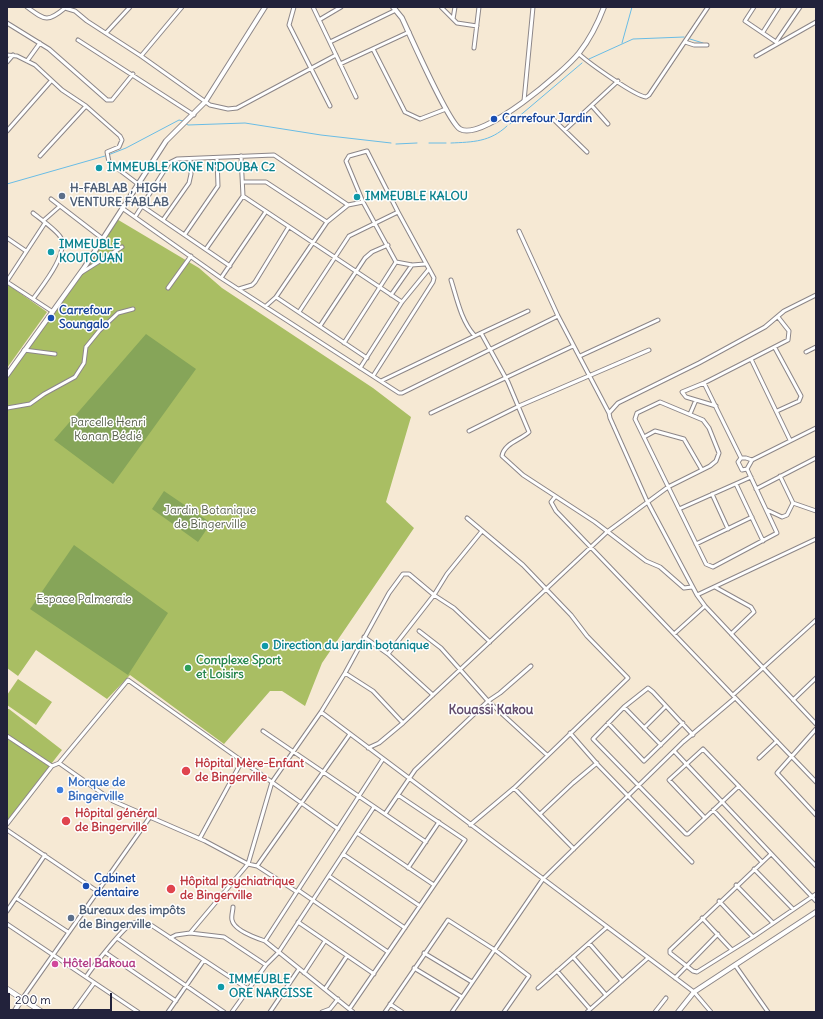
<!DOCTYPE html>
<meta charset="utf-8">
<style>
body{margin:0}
#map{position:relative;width:823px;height:1019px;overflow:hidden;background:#f6e9d4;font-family:Delius,sans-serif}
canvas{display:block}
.frame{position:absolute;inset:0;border:8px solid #22223b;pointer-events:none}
.scale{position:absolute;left:8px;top:993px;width:104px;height:18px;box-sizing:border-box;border:2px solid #22223b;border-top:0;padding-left:5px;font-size:12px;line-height:14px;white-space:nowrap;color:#22223b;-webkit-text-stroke:3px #fff;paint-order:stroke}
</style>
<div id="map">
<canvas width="823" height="1019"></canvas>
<div class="frame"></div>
<div class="scale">200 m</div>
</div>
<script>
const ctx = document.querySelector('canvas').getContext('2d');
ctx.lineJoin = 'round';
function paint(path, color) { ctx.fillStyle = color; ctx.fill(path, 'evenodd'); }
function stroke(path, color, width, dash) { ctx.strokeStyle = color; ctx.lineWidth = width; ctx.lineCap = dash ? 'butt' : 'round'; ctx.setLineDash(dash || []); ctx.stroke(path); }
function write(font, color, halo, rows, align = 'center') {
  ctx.font = font + ' Delius,sans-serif'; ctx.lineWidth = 3; ctx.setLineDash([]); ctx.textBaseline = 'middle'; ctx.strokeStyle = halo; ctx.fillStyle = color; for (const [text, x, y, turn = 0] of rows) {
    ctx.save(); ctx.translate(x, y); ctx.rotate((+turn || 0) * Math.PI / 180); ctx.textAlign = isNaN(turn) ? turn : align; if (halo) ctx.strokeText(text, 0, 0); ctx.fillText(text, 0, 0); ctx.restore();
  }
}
paint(new Path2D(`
 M 115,218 L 199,268 L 222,288 L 373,388 L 411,417 L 386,502 L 414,528 L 322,663 L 305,706 L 282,691 L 270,691 L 224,744 L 130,675 L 107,699 L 36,650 L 18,676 L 7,668 L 7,377 Z
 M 7,284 L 47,312 L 7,368 Z
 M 18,679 L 52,702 L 36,725 L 7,705 L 7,695 Z
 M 7,709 L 9,709 L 62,750 L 7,821 Z`), '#a9be63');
paint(new Path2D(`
 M 146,334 L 196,369 L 113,484 L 54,440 Z
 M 164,491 L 211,523 L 198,542 L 152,509 Z
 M 74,545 L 168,613 L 128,675 L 30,609 Z`), '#86a559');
stroke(new Path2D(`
 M 690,39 L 703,43
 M 622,43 L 632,7
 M 589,59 L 633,39 L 684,37
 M 185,123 L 188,125 L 245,123 L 321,135 L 391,143
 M 510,124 L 582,63
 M 429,143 L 446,143
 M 451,143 C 473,142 490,142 507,126
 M 396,144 L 417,143
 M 108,155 L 126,148 L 179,120 L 183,121
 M 7,184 L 105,156`), '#69bce5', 1);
const minor = new Path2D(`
 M 27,7 C 45,20 47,23 65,8 L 75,11 L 87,21 L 141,56 L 210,105 L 228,109 L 237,108 L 336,55
 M 294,7 L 289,25 L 330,106
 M 313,7 L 356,97
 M 441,7 L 457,23 L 477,26
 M 754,7 L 745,21 L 776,42 L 800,7
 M 453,19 L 455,7
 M 319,20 L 341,7
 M 7,23 L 49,49 L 107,100 L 112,100 L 133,74
 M 763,32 L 779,7
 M 106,33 L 130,7
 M 78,40 L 194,115
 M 330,42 L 396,10
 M 685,42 L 694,45 L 707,45
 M 474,48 L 479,7
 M 373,49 L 405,112 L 420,119 L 446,109
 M 579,54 C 589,63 635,96 646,97 L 649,95 L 708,7
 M 7,55 L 17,56 L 35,65 L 62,90 L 86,106 L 120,136 L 122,140 L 119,147 L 107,152 L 109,162 L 138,184
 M 141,56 L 182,7
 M 756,56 L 816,22
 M 27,61 L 40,43
 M 7,62 L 13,55
 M 340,64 L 409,32
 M 524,101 L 533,7
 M 592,106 L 608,124
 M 551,117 L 587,152
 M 565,130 L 618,81
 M 7,131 L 51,81
 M 40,156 L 86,106
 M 243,182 L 266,182 L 327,222
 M 243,196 L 402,302
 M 51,199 L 103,239
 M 142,206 L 230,266
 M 122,208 L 221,278 L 399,393 L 402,393 L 558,316
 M 135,217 L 169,163 L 177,159 L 274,155 L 348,205
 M 163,220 L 189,183 L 191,174 L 190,159
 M 43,221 L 60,206
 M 519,231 L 558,316 L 609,413
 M 185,234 L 218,186 L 217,158
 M 7,238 L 26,251
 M 206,249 L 243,196 L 241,156
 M 396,262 L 412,265 L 425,264
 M 81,273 L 122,247
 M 221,278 L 265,213
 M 451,280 C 457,299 461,320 474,335
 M 7,281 L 45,223
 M 7,282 L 53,312
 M 168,288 L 191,256
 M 239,289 L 252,285 L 255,282 L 288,228
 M 391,295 L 412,265
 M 816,295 L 784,311 L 765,327 L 699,363 L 618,403 L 609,413 L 610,418 L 647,501 L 697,595 L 705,606 L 816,724
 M 276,297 L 367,358
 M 33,299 C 42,286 68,255 61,238 C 58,231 39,218 33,213
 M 266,306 L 276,297 L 327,222 L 348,205 L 363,202
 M 528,311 L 481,333 L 508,382 L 529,432 C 521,440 504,443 502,456 L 523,475 L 595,522 L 646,561 L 660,567 L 684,588 L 692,587
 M 299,312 L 349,236 L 398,212
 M 778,317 L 789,331 L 788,340 L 751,359 L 790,440
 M 320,326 L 365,258 L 372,252 L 388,245
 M 344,343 L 396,262
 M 775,348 L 801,396 L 799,401 L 777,411
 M 24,350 L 55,354
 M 806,352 L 816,347
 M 580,356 L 658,320
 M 360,368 L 402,302 L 429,269
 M 373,376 L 433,282 L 434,278 L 398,212 L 367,151 L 349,156 L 346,161 L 363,202 L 396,262
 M 381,381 L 481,333
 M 704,383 L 741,458
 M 716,406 L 686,397 L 682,392 L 704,383 L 751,359
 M 7,408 L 30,404 L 44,394 L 75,377 L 84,363 L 86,347 L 99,331 L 118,313 L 133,309
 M 431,413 L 573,346
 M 690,414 L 696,400
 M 469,431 L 519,406 L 649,350
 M 644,437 L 655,431 L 684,439 L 702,470
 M 741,458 L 746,458 L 752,460 L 747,469 L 742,470 L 738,462 Z
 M 752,460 L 816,428
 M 780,476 L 793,503 L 816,511
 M 736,484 L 763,541
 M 756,489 L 816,458
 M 712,494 L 728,529
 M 555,497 L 551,502 L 556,511 L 674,634
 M 679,509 L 751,477
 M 767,510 L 782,517 L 787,515 L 793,503
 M 467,518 L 523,565 L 571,615 L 587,636 L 628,678 L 514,788 L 470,825
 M 482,531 L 447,574 L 434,595 L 454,608 L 490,642
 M 696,544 L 752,517
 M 715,587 L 751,607 L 754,612 L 731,634
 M 697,595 L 816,539
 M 705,606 L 674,634 L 816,782
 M 419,631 L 441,648 L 488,701 L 547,755
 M 388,654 L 433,695
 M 345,673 L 373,691 L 403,723
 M 733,695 L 816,620
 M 793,700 L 816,678
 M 624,707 L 661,745
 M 321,712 L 694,992 L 711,1012
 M 608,723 L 644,761 L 683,723
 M 644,728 L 666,706
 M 816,729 L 777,773 L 816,815
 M 263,731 L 426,842
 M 570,733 L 598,765 L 692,862
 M 693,735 L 653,692 L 648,688 L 624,707 L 593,739 L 686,834 L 688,834 L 739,786
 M 7,736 L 52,766
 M 368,748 L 379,743 L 403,723 L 607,532 L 668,487 L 710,466 L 716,461 L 719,453 L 709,428 L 703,420 L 660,402 L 637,413 L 635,419 L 706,564 L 713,567 L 777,533 L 747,469
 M 674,751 L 816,901
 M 759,758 L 777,741
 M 59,763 L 113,801 L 205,841 L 248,864 L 257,866 L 350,734
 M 514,788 L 574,849
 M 713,810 L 762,862
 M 385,814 L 415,770 L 488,701 L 500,693 L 531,666
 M 540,814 L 573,783 L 597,763
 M 705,818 L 669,780 L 703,749 L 816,866
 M 7,824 L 52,766 L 59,763 L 128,680 L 338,829
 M 7,830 L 97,891
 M 357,833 L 434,885
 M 200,838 L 242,761
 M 343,854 L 420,906
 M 771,854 L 670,950 L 670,953 L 693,971 L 697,972 L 753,937 L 816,894
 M 257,866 L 297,892
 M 408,868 L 439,822
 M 754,869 L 793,909
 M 329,876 L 405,928
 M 736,885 L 773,923
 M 298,890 L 388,952
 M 16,898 L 68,932
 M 719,901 L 753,937
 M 233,907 C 233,911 231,916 232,920 C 234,930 256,938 265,941
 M 7,911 L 45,855
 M 702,918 L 732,950
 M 298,922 L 374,974
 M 7,924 L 138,1012
 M 190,933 L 224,937 L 266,965
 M 117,938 L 224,1012
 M 170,938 L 176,935 L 190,933 L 248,864 L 272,782 L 321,712 L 345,673 L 389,593 L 403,574 L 409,574 L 434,595 L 388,654 L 364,637
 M 589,943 L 622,981
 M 106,953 L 176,1001
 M 424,953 L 472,982
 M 573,957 L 606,995
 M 735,965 L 768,1012
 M 414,968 L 462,997
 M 557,971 L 590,1009
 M 304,973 L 325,941
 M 86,977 C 92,968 125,925 133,923 C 139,921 145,923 151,925 L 248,989
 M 675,978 L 718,934
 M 538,988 L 607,927
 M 325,989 L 347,956
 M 22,999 L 150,817
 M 390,1004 L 402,1012
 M 350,1008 L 465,840 L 398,795
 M 73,1012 L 94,983
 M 168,1012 L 204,960
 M 232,1012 L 266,965 L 278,953 L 374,807
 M 270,1012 L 299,969
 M 322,1012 L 330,1009 L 338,999
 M 353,1012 L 265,941 L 383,759
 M 385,1012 L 448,920 L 495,950 L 529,976 L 504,1012
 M 452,1012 L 543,879 L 683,742 L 735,698
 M 587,1012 L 648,958
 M 655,1012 L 666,998`);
const tertiary = new Path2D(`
 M 393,7 L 402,18 C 410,35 448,122 460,129 C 482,142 565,71 579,53 C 590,39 598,23 604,7
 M 7,375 L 84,268 L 166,141 L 205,102 L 265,7
 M 14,1012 L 22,999
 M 678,1012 L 694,992 L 700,988 L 816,912`);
const secondary = new Path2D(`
 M 7,989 L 42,1012`);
stroke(minor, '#8c8688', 5);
stroke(tertiary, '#8c8688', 6);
stroke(secondary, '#8c8688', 6);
stroke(minor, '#fff', 3);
stroke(tertiary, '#fff', 4);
stroke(secondary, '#fff', 4.5);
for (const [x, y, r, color] of [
 [494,119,4,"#1a4fb4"],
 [99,168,4,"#0f9aa8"],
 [62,196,4,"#5c6f8a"],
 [357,197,4,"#0f9aa8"],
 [51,252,4,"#0f9aa8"],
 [51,318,4,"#1a4fb4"],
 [265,646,4,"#0f9aa8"],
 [188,668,4,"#2e9e5b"],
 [186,771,5,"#e0444e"],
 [60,790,4,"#3f7fe0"],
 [66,821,5,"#e0444e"],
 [86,886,4,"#1a4fb4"],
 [171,889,5,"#e0444e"],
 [71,918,4,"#5c6f8a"],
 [55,964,4,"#d1479c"],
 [221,987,4,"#0f9aa8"]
]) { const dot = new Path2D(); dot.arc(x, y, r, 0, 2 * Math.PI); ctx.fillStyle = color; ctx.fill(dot); stroke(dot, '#fff', 1.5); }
write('bold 12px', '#164399', '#fff', [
 ["Carrefour Jardin",502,119],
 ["Carrefour",59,311],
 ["Soungalo",59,325],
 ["Cabinet",94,879],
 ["dentaire",94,893]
], 'left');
write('bold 12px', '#0d838f', '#fff', [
 ["IMMEUBLE KONE N'DOUBA C2",107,168],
 ["IMMEUBLE KALOU",365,197],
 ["IMMEUBLE",59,245],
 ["KOUTOUAN",59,259],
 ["Direction du jardin botanique",273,646],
 ["IMMEUBLE",229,980],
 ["ORE NARCISSE",229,994]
], 'left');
write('bold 12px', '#4e5e75', '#fff', [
 ["H-FABLAB , HIGH",70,189],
 ["VENTURE FABLAB",70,203],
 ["Bureaux des impôts",79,911],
 ["de Bingerville",79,925]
], 'left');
write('12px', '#58604b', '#fff', [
 ["Parcelle Henri",108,423],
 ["Konan Bédié",108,437],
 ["Jardin Botanique",210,511],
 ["de Bingerville",210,525],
 ["Espace Palmeraie",84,600]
]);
write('bold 12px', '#27864d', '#fff', [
 ["Complexe Sport",196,661],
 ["et Loisirs",196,675]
], 'left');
write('bold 12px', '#be3a42', '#fff', [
 ["Hôpital Mère-Enfant",195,764],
 ["de Bingerville",195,778],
 ["Hôpital général",75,814],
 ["de Bingerville",75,828],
 ["Hôpital psychiatrique",180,882],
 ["de Bingerville",180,896]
], 'left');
write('bold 12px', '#366cbe', '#fff', [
 ["Morque de",68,783],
 ["Bingerville",68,797]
], 'left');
write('bold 12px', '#b23c85', '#fff', [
 ["Hôtel Bakoua",63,964]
], 'left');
write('bold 13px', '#614c6c', '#fff', [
 ["Kouassi Kakou",491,710]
]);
</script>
